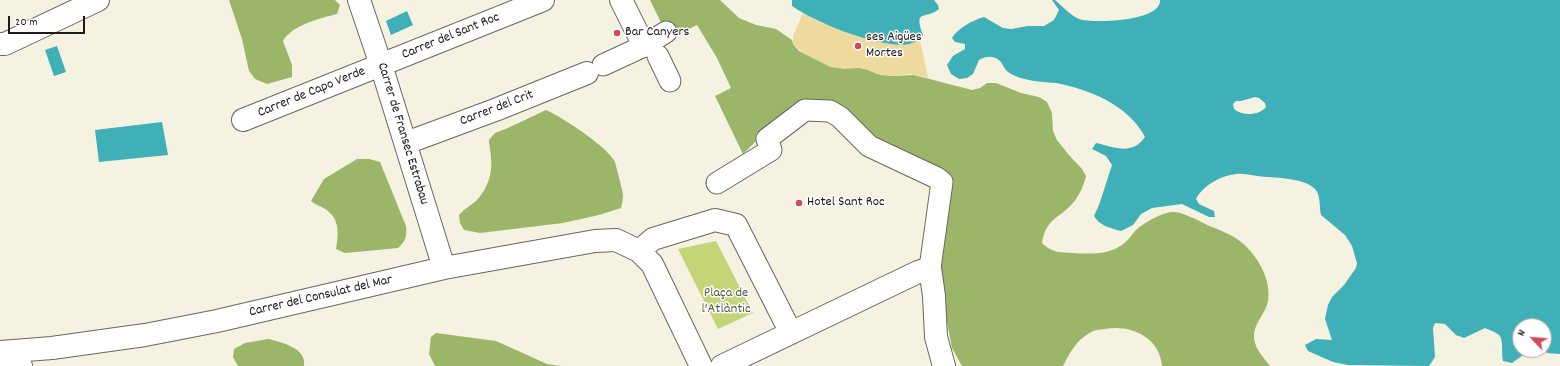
<!DOCTYPE html>
<meta charset="utf-8">
<style>
body{margin:0}
#map{position:relative;width:1560px;height:366px;overflow:hidden;background:#f5f2e2;font-family:Dekko,sans-serif}
canvas{display:block}
.north{position:absolute;left:1512px;top:318px;width:40px;height:40px;box-sizing:border-box;background:#fff;border:1px solid #a4a4a4;border-radius:50%;rotate:296deg;font-size:11px;font-weight:700;line-height:16px;text-align:center;color:#1c1c1c}
.north::after{content:'';display:block;margin:auto;width:14px;height:18px;background:#d1495b;clip-path:polygon(50% 0,100% 100%,50% 72%,0 100%)}
.scale{position:absolute;left:8px;top:16px;width:77px;height:18px;box-sizing:border-box;border:2px solid #1c1c1c;border-top:0;padding-left:5px;font-size:12px;line-height:14px;white-space:nowrap;color:#1c1c1c;-webkit-text-stroke:3px #fff;paint-order:stroke}
</style>
<div id="map">
<canvas width="1560" height="366"></canvas>
<div class="north">N</div>
<div class="scale">20 m</div>
</div>
<script>
const ctx = document.querySelector('canvas').getContext('2d');
ctx.lineJoin = 'round';
function paint(path, color) { ctx.fillStyle = color; ctx.fill(path, 'evenodd'); }
function stroke(path, color, width, dash) { ctx.strokeStyle = color; ctx.lineWidth = width; ctx.lineCap = dash ? 'butt' : 'round'; ctx.setLineDash(dash || []); ctx.stroke(path); }
function write(font, color, halo, rows, align = 'center') {
  ctx.font = font + ' Dekko,sans-serif'; ctx.lineWidth = 3; ctx.setLineDash([]); ctx.textBaseline = 'middle'; ctx.strokeStyle = halo; ctx.fillStyle = color; for (const [text, x, y, turn = 0] of rows) {
    ctx.save(); ctx.translate(x, y); ctx.rotate((+turn || 0) * Math.PI / 180); ctx.textAlign = isNaN(turn) ? turn : align; if (halo) ctx.strokeText(text, 0, 0); ctx.fillText(text, 0, 0); ctx.restore();
  }
}
paint(new Path2D(`
 M 716,241 L 753,313 L 718,329 L 678,249 Z`), '#c4d578');
paint(new Path2D(`
 M 229,0 L 335,0 L 340,5 L 337,14 C 321,18 292,25 283,41 L 292,65 L 292,77 L 267,84 L 255,79 L 249,71 L 242,39 Z
 M 650,0 L 720,0 L 739,18 L 756,25 L 776,29 L 792,40 L 793,44 L 799,51 L 831,67 L 864,68 L 881,75 L 894,76 L 914,75 L 972,90 L 980,88 L 987,83 L 996,83 L 1021,93 L 1039,97 L 1047,102 L 1052,113 L 1053,131 L 1057,140 L 1068,154 L 1082,169 L 1086,176 C 1084,184 1081,192 1076,199 C 1063,218 1046,216 1042,243 C 1053,253 1058,252 1072,253 C 1089,254 1108,255 1122,245 C 1128,241 1132,234 1137,229 C 1146,222 1161,213 1172,212 C 1183,211 1202,223 1212,227 C 1220,230 1227,233 1234,237 C 1254,249 1272,277 1268,301 C 1266,313 1255,322 1254,334 C 1253,347 1263,357 1270,366 L 1162,366 C 1160,337 1130,324 1105,329 C 1101,329 1096,330 1093,331 C 1076,340 1071,351 1063,366 L 962,366 L 952,348 L 943,301 L 940,259 L 949,178 L 875,138 L 838,109 L 761,136 L 743,154 L 715,96 L 731,88 L 717,58 L 697,25 L 669,39 Z
 M 546,110 C 562,117 608,147 615,162 C 616,166 623,192 623,195 C 623,199 622,204 621,208 L 599,215 L 563,223 L 480,233 L 464,230 L 460,223 L 459,215 C 464,209 470,206 476,201 C 487,190 493,173 491,158 C 491,152 489,146 489,140 L 495,133 L 510,127 Z
 M 357,159 L 369,159 L 380,162 L 406,226 C 407,236 406,241 398,248 L 345,253 L 336,249 C 338,238 340,222 330,213 C 325,207 317,206 311,201 L 324,179 Z
 M 436,333 L 496,341 L 547,364 L 561,366 L 435,366 L 429,354 L 431,337 Z
 M 268,339 C 281,342 307,348 304,366 L 238,366 L 233,357 L 234,349 L 245,343 Z`), '#9bb668');
paint(new Path2D(`
 M 803,13 L 821,23 L 912,43 L 920,40 L 928,78 L 910,74 L 894,76 L 877,74 L 868,70 L 859,68 L 844,69 L 831,67 L 803,53 L 793,44 L 793,36 Z`), '#eeda9e');
paint(new Path2D(`
 M 792,0 L 934,0 L 938,5 L 939,9 C 926,20 913,8 923,35 L 920,40 C 915,42 908,45 902,45 C 871,44 818,24 792,6 Z
 M 1052,0 L 1055,0 C 1062,6 1070,15 1079,19 C 1094,24 1162,21 1160,0 L 1560,0 L 1560,354 L 1547,353 L 1544,349 L 1544,326 L 1520,326 L 1520,350 L 1530,350 L 1512,363 L 1503,361 C 1501,353 1504,340 1499,335 C 1496,332 1489,330 1485,328 L 1464,338 L 1456,335 L 1445,324 L 1435,323 L 1433,328 L 1435,357 L 1429,366 L 1348,365 L 1333,362 L 1308,351 L 1305,345 L 1316,339 L 1332,340 L 1325,319 L 1328,305 L 1332,297 L 1344,285 L 1356,268 L 1357,263 L 1352,246 L 1345,235 L 1321,215 C 1319,207 1321,195 1315,189 C 1303,177 1273,178 1257,176 C 1250,175 1242,173 1236,174 C 1221,176 1203,185 1196,199 L 1199,204 L 1214,211 L 1215,217 L 1209,217 L 1182,204 L 1152,208 L 1141,214 L 1133,225 L 1121,231 C 1110,228 1100,226 1094,216 L 1099,205 L 1112,165 L 1106,156 L 1092,149 L 1096,143 C 1114,147 1132,156 1145,137 C 1129,105 1088,89 1056,83 C 1046,82 1035,82 1025,79 C 1020,78 1012,75 1008,72 C 1005,70 1003,65 1001,62 C 994,55 987,56 979,60 L 973,74 L 967,78 L 959,79 L 951,74 L 947,65 L 953,56 L 965,49 L 965,44 L 955,42 L 952,38 C 958,28 973,20 984,17 L 1003,28 L 1011,29 L 1028,26 L 1044,26 L 1054,20 L 1059,10 ZM 1255,97 L 1259,98 L 1265,103 L 1266,107 C 1259,116 1242,116 1234,109 L 1233,104 L 1236,101 L 1241,101 Z
 M 407,11 L 413,25 L 391,35 L 386,21 Z
 M 57,46 L 66,72 L 54,76 L 45,50 Z
 M 162,122 L 168,155 L 99,162 L 95,130 Z`), '#3fb0b7');
const pedestrian = new Path2D(`
 M 658,56 L 670,81
 M 603,65 L 644,46 L 666,32
 M 717,183 L 771,150 L 767,139 L 805,110 L 830,111 L 840,117 L 869,146 L 937,178 L 942,182 L 930,268`);
const minor = new Path2D(`
 M 359,0 L 381,65 L 444,268
 M 621,0 L 644,46
 M 0,44 L 5,44 L 98,0
 M 243,120 L 543,0
 M 406,143 L 495,110 L 587,73
 M 639,251 L 653,239 L 715,220 L 736,225 L 791,333
 M 0,352 L 52,348 L 145,335 L 217,321 L 444,268 L 595,241 L 616,240 L 639,251 L 652,264 L 701,366
 M 722,366 L 918,272 L 930,268 L 934,296 L 936,337 L 944,366`);
const tertiary = new Path2D(`
 M 0,358 L 21,366`);
stroke(pedestrian, '#686761', 23);
stroke(minor, '#686761', 24);
stroke(tertiary, '#686761', 24);
stroke(pedestrian, '#fff', 21);
stroke(minor, '#fff', 22);
stroke(tertiary, '#fff', 22);
for (const [x, y, r, color] of [
 [617,33,4,"#d1495b"],
 [858,46,4,"#d1495b"],
 [799,203,4,"#d1495b"]
]) { const dot = new Path2D(); dot.arc(x, y, r, 0, 2 * Math.PI); ctx.fillStyle = color; ctx.fill(dot); stroke(dot, '#fff', 1.5); }
write('14px', '#1c1c1c', '#fff', [
 ["Bar Canyers",625,33],
 ["ses Aigües",866,38],
 ["Mortes",866,54],
 ["Hotel Sant Roc",807,203]
], 'left');
write('14px', '#1c1c1c', '#fff', [
 ["Carrer del Sant Roc",451,37,-22],
 ["Carrer de Capo Verde",312,93,-22],
 ["Carrer del Crit",497,109,-21],
 ["Carrer de Fransec Estrabau",402,134,73],
 ["Carrer del Consulat del Mar",321,297,-13]
]);
write('14px', '#575d3c', '#fff', [
 ["Plaça de",726,294],
 ["l'Atlàntic",726,310]
]);
</script>
